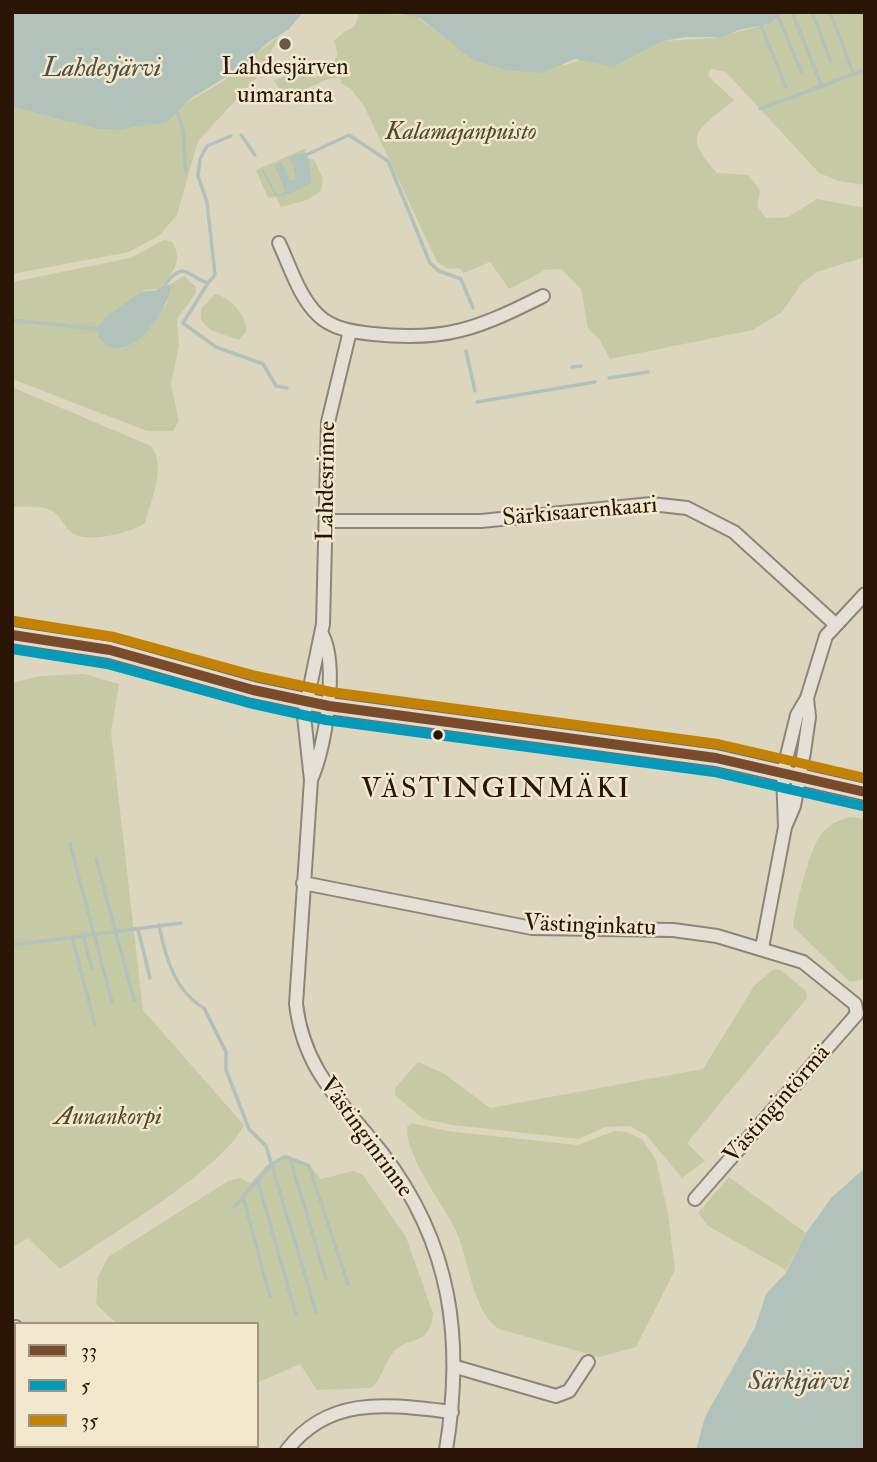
<!DOCTYPE html>
<meta charset="utf-8">
<style>
body{margin:0}
#map{position:relative;width:877px;height:1462px;overflow:hidden;background:#ddd6bf;font-family:"IM FELL Double Pica",serif}
canvas{display:block}
.frame{position:absolute;inset:0;border:14px solid #291406;pointer-events:none}
.legend{position:absolute;left:14px;top:1322px;width:245px;height:126px;box-sizing:border-box;background:#f1e8cd;border:2px solid #a1937d;margin:0;padding:9px 12px;list-style:none;font-size:21px;color:#291406}
.legend li{display:flex;align-items:center;gap:14px;height:35px}
.legend b{width:35px;border:2px solid #a1937d}
</style>
<div id="map">
<canvas width="877" height="1462"></canvas>
<div class="frame"></div>
<ul class="legend">
<li><b style="height:9px;background:#7a4b2a"></b>33</li>
<li><b style="height:9px;background:#049aba"></b>5</li>
<li><b style="height:9px;background:#c48202"></b>35</li>
</ul>
</div>
<script>
const ctx = document.querySelector('canvas').getContext('2d');
ctx.lineJoin = 'round';
function paint(path, color) { ctx.fillStyle = color; ctx.fill(path, 'evenodd'); }
function stroke(path, color, width, dash) { ctx.strokeStyle = color; ctx.lineWidth = width; ctx.lineCap = dash ? 'butt' : 'round'; ctx.setLineDash(dash || []); ctx.stroke(path); }
function write(font, color, halo, rows, align = 'center') {
  ctx.font = font + ' "IM FELL Double Pica",serif'; ctx.lineWidth = 5; ctx.setLineDash([]); ctx.textBaseline = 'middle'; ctx.strokeStyle = halo; ctx.fillStyle = color; for (const [text, x, y, turn = 0] of rows) {
    ctx.save(); ctx.translate(x, y); ctx.rotate((+turn || 0) * Math.PI / 180); ctx.textAlign = isNaN(turn) ? turn : align; if (halo) ctx.strokeText(text, 0, 0); ctx.fillText(text, 0, 0); ctx.restore();
  }
}
paint(new Path2D(`
 M 360,12 L 416,16 L 447,39 L 565,65 L 582,59 L 613,67 L 663,41 L 713,38 L 769,24 L 786,12 L 865,12 L 865,185 L 839,181 L 819,173 L 726,72 L 711,69 L 708,76 L 734,100 C 700,130 680,132 717,173 L 748,175 L 760,190 L 757,206 L 766,218 L 788,217 L 817,199 L 865,208 L 865,257 L 817,272 L 802,283 L 782,312 L 753,330 L 610,359 L 599,339 L 588,329 L 581,289 L 562,269 L 545,270 L 509,289 L 490,262 L 464,273 L 459,268 L 449,269 L 437,262 L 364,106 L 351,89 L 341,83 L 340,77 L 328,79 L 285,99 L 274,80 L 300,71 L 315,78 L 331,67 L 338,54 L 334,41 L 345,31 L 354,27 Z
 M 280,35 L 258,76 L 198,141 L 177,215 L 160,235 L 129,252 L 12,274 L 12,107 L 97,129 L 116,130 L 166,123 L 180,106 L 224,81 Z
 M 306,148 L 305,153 L 290,157 L 297,179 L 290,181 L 281,161 L 274,164 L 284,189 L 283,194 L 276,193 L 264,169 L 261,170 L 273,193 L 285,196 L 312,182 L 309,159 L 314,159 L 323,179 L 321,191 L 307,200 L 281,207 L 276,197 L 268,198 L 256,170 Z
 M 164,240 L 171,241 C 185,259 172,275 159,289 L 145,290 L 105,317 L 97,334 L 121,349 L 125,347 L 167,304 L 169,285 L 184,276 L 195,286 L 196,293 L 177,319 L 179,346 L 171,384 L 179,421 L 173,431 L 147,431 L 12,379 L 12,282 L 130,258 Z
 M 215,294 C 229,296 248,316 246,332 L 239,340 L 210,330 L 201,320 L 201,309 Z
 M 12,387 L 151,446 C 167,467 151,500 145,523 C 131,533 88,544 72,533 C 63,526 61,515 50,510 C 39,505 24,507 12,507 Z
 M 84,674 L 119,684 L 111,732 L 143,1010 L 244,1125 C 223,1169 104,1239 60,1269 L 28,1238 L 12,1248 L 12,683 L 39,676 Z
 M 852,817 L 865,819 L 865,979 L 850,982 L 793,927 C 795,908 810,845 823,832 C 831,823 841,819 852,817 Z
 M 774,969 L 781,970 L 806,991 L 807,998 L 687,1143 L 705,1161 L 682,1178 L 646,1135 L 630,1126 L 606,1127 L 578,1139 L 453,1125 L 423,1119 L 395,1095 L 395,1088 L 418,1062 L 445,1074 L 490,1108 L 703,1069 L 754,986 Z
 M 412,1123 L 447,1131 L 577,1145 L 615,1131 L 627,1132 L 642,1139 L 656,1160 L 668,1214 L 675,1270 L 636,1347 L 599,1357 L 499,1329 C 473,1312 469,1262 457,1233 C 444,1205 405,1156 407,1127 Z
 M 283,1155 L 308,1163 L 321,1179 L 353,1171 L 363,1175 L 406,1237 L 433,1313 C 430,1349 409,1333 392,1354 C 384,1364 381,1381 371,1388 L 317,1390 L 300,1364 L 257,1383 L 257,1324 L 117,1324 L 96,1304 L 98,1277 L 108,1257 L 228,1181 L 241,1178 L 250,1183 L 268,1164 Z
 M 729,1177 L 806,1233 L 786,1270 L 708,1226 L 698,1213 Z`), '#c6caa4');
paint(new Path2D(`
 M 12,12 L 303,12 L 289,29 L 267,43 L 247,64 L 190,99 L 166,123 L 116,130 L 97,129 L 12,107 Z
 M 390,12 L 786,12 L 769,24 L 739,30 L 722,37 L 686,37 L 663,41 L 613,67 L 575,59 L 542,73 L 506,70 L 473,60 L 420,18 Z
 M 304,152 L 309,159 L 312,183 L 285,196 L 275,196 L 261,170 L 264,169 L 276,193 L 283,194 L 284,189 L 274,165 L 281,161 L 290,180 L 296,179 L 290,157 Z
 M 166,283 L 171,287 C 168,310 129,366 104,343 C 99,339 98,336 97,329 L 105,317 L 141,292 L 157,290 Z
 M 865,1168 L 865,1450 L 696,1450 L 705,1417 L 755,1328 L 766,1294 L 785,1274 L 806,1233 L 831,1198 Z`), '#b0c2ba');
stroke(new Path2D(`
 M 792,12 L 822,87
 M 812,12 L 831,62
 M 830,12 L 854,75
 M 779,18 L 801,72
 M 761,26 L 786,87
 M 760,109 L 865,70
 M 176,111 C 190,141 181,143 186,171
 M 241,135 L 255,155
 M 306,155 L 349,135 L 388,161 L 430,263 L 439,271 L 461,279 L 473,308
 M 166,283 C 185,259 189,278 208,283 L 215,275 L 207,202 L 198,176 L 200,159 L 207,146 L 231,136
 M 208,283 L 183,323 L 216,347 L 263,364 L 276,386 L 287,388
 M 12,320 L 97,329
 M 466,351 L 475,391
 M 572,367 L 581,366
 M 609,378 L 648,372
 M 477,402 L 595,382
 M 70,844 L 112,1002
 M 96,859 L 134,1000
 M 159,925 C 165,956 175,992 204,1008 L 226,1052 L 226,1070 L 249,1129 L 266,1146 L 316,1312
 M 138,929 L 150,978
 M 83,935 L 92,969
 M 72,937 L 95,1025
 M 12,945 L 181,923
 M 290,1158 L 326,1279
 M 258,1182 L 296,1315
 M 243,1196 L 270,1297
 M 234,1207 L 273,1163 L 286,1157 L 309,1166 L 348,1284`), '#b0c2ba', 3.5);
const minor = new Path2D(`
 M 279,243 C 290,266 299,297 318,315 C 332,329 354,332 373,334 C 446,342 479,328 543,296
 M 350,331 L 328,422 L 323,624 L 304,716 L 311,780 L 296,1004 C 304,1072 343,1103 382,1153 C 452,1244 464,1340 446,1450
 M 327,521 L 481,521 L 651,504 L 687,508 L 734,532 L 835,624
 M 311,780 C 325,747 339,666 322,634
 M 785,827 L 783,772 L 797,715 L 807,698 L 826,636 L 865,594
 M 303,883 L 532,928 L 673,930 L 717,936 L 803,962 L 855,1004 L 857,1014 L 695,1199
 M 762,948 L 785,827 L 794,806 L 804,752 L 809,717 L 807,698
 M 12,1329 L 16,1327
 M 456,1367 L 556,1396 L 569,1391 L 588,1362
 M 124,1446 L 129,1450
 M 287,1450 C 330,1394 391,1405 452,1412`);
const major = new Path2D(`
 M 12,635 L 110,650 L 253,690 L 329,706 L 716,758 L 865,792`);
stroke(minor, '#8d8678', 16);
stroke(major, '#746c5f', 19);
stroke(minor, '#e4e0d5', 12);
stroke(major, '#e0dbcd', 16);
stroke(new Path2D(`
 M 12,635 L 110,650 L 253,690 L 329,706 L 716,758 L 865,792`), '#7a4b2a', 10);
stroke(new Path2D(`
 M 12,649 L 107,664 L 249,703 L 326,720 L 714,772 L 862,806`), '#049aba', 10);
stroke(new Path2D(`
 M 14,621 L 114,637 L 256,676 L 331,692 L 718,744 L 865,778`), '#c48202', 10);
for (const [x, y, r, color] of [
 [285,44,7,"#685847"],
 [438,735,6,"#291406"]
]) { const dot = new Path2D(); dot.arc(x, y, r, 0, 2 * Math.PI); ctx.fillStyle = color; ctx.fill(dot); stroke(dot, '#f1e8cd', 2.5); }
write('24px', '#291406', '#f1e8cd', [
 ["Lahdesjärven",285,69],
 ["uimaranta",285,97]
]);
write('italic 24px', '#53482f', '#f1e8cd', [
 ["Kalamajanpuisto",461,134],
 ["Aunankorpi",108,1119]
]);
write('24px', '#291406', '#f1e8cd', [
 ["Lahdesrinne",328,481,-89],
 ["Särkisaarenkaari",580,513,-5],
 ["Västinginkatu",590,927,2],
 ["Västingintörmä",778,1105,-49],
 ["Västinginrinne",365,1138,54]
]);
write('italic 26px', '#524e44', '#f1e8cd', [
 ["Lahdesjärvi",102,70],
 ["Särkijärvi",799,1383]
]);
ctx.letterSpacing = '2px';
write('28px', '#291406', '#f1e8cd', [
 ["VÄSTINGINMÄKI",496,791]
]);
ctx.letterSpacing = '0px';
</script>
